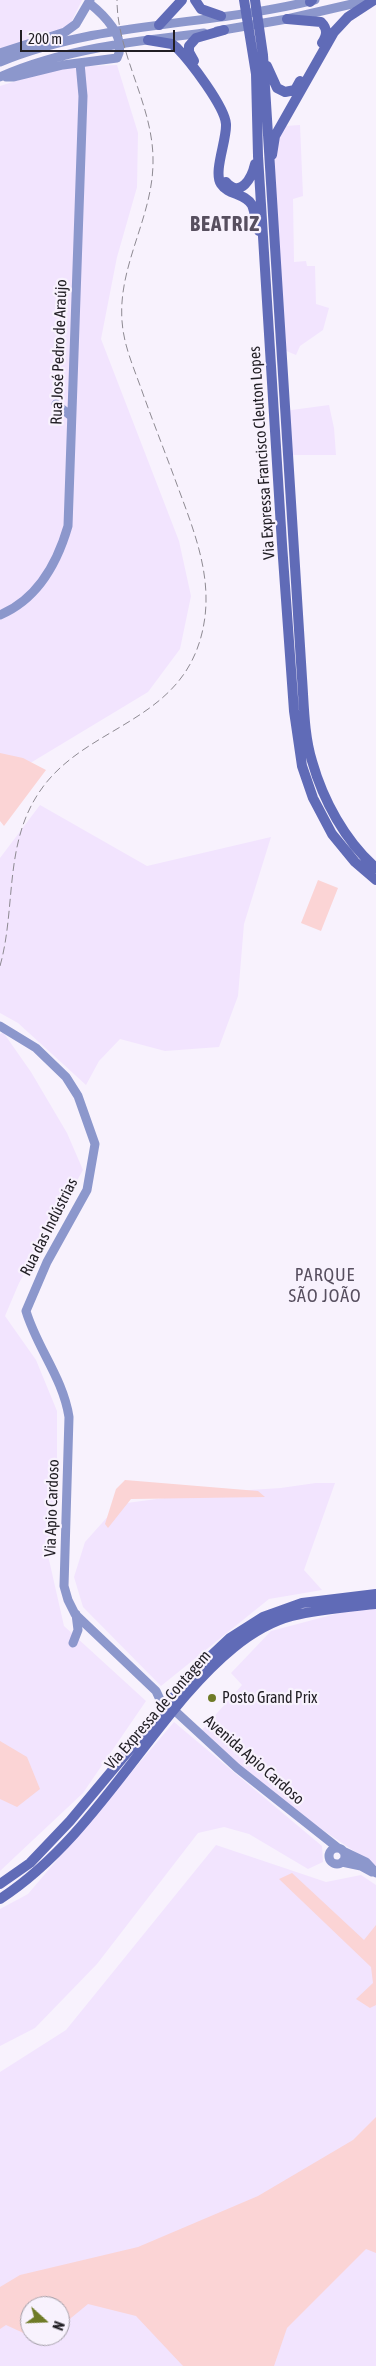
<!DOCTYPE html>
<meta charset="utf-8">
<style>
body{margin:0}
#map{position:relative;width:376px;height:2366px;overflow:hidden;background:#f8f2fd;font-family:"Asap Condensed",sans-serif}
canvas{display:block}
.north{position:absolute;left:20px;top:2296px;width:50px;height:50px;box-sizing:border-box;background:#f8f2fd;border:1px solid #a29da6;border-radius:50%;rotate:110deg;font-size:14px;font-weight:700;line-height:20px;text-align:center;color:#211e24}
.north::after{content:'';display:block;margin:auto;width:18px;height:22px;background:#6f7b27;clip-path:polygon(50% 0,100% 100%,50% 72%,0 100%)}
.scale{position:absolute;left:20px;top:30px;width:155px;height:22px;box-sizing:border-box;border:2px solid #211e24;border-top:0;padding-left:6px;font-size:15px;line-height:18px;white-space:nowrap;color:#211e24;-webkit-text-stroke:4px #f8f2fd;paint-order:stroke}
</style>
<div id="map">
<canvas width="376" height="2366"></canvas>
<div class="north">N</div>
<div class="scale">200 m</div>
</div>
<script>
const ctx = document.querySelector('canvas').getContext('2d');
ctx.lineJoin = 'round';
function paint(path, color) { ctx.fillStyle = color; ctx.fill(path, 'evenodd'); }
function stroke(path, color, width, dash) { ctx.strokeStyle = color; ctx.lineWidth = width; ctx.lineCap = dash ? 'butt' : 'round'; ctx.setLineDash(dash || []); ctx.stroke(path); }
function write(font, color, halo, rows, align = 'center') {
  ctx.font = font + ' "Asap Condensed",sans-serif'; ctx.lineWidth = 4.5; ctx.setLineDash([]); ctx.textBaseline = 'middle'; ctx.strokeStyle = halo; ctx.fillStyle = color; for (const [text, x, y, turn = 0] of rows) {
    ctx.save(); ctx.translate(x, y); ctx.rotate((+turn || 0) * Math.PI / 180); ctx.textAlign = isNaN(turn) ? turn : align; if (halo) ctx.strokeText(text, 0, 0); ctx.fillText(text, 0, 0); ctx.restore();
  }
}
paint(new Path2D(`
 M 0,0 L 82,0 L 68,29 L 0,52 Z
 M 117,65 L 138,133 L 137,187 L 117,257 L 101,339 L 179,541 L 191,596 L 180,649 L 148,692 L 27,765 L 0,805 L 0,86 L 61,67 Z
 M 300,125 L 303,196 L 293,199 L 294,262 L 306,261 L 307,266 L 315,266 L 316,304 L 329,308 L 323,330 L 300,346 L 296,355 L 284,350 L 272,174 L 279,137 L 286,126 Z
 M 329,405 L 334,428 L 336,455 L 287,455 L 284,411 Z
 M 40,805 L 147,866 L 271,837 L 244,924 L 238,996 L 219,1047 L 165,1051 L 120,1039 L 99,1061 L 86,1085 L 18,1023 L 0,1013 L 0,858 Z
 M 3,1032 L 31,1072 L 67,1133 L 83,1170 L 19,1283 L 5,1316 L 36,1360 L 57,1411 L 57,1511 L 47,1551 L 64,1626 L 146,1701 L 83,1793 L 0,1871 L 0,1034 Z
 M 316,1483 L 335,1483 L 304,1570 L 322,1590 L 269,1599 L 161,1686 L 83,1607 L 74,1577 L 85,1542 L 119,1504 L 202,1493 L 281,1488 Z
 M 376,1608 L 376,1866 L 296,1812 L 267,1790 L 202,1730 L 242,1685 L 231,1673 L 271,1631 L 354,1609 Z
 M 174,1722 L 322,1846 L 323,1862 L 308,1869 L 249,1834 L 224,1827 L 198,1833 L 97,1964 L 35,2028 L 0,2046 L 0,1909 L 28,1894 Z
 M 216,1845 L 326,1882 L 361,1875 L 376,1885 L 376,2366 L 0,2366 L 0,2072 L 66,2030 ZM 30,2306 L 60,2306 L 60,2336 L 30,2336 Z`), '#f2e4fe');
paint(new Path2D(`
 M 0,753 L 23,758 L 46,770 L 4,826 L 0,821 Z
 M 318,880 L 338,888 L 321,931 L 301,923 Z
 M 125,1480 L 258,1491 L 265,1497 L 131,1499 L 108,1528 L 105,1524 L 116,1489 Z
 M 0,1741 L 27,1757 L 40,1789 L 17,1807 L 0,1799 Z
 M 292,1873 L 364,1940 L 376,1925 L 376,2005 L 370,2008 L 356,1999 L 373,1983 L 371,1967 L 279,1879 Z
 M 376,2117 L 376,2253 L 366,2249 L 287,2328 L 274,2366 L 183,2366 L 136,2316 L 88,2304 L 60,2327 L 60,2306 L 30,2306 L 30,2336 L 6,2325 L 0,2329 L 0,2287 L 20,2275 L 138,2247 L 258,2196 L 353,2140 Z`), '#fbd4d5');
stroke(new Path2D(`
 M 217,31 L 287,19 L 369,0
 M 0,53 L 65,32 L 76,24 L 90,0
 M 0,62 C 99,21 212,26 315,0
 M 0,77 C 63,49 136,41 204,33
 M 6,77 L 14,77 L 63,65 L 117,58 C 128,38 103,14 89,3
 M 56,404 L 71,416
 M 0,615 C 38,599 57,564 68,526 L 83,96 L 80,63
 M 0,1026 L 36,1048 L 66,1077 L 78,1096 L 95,1144 L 87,1190 L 47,1262 L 26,1311 C 37,1348 63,1378 69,1417 L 64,1586 L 68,1600 L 75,1614 L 156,1691 L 164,1708
 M 73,1643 L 78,1630 L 76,1614
 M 174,1710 L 237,1768 L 338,1848
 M329 1856a8 8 0 1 1 16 0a8 8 0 1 1-16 0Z
 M 343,1851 L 366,1862 L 376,1873
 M 342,1862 L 361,1866 L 372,1872`), '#8c97cc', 9);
stroke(new Path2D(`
 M 195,0 L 201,9 L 221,16
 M 244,0 L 256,74 L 258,156 L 282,544 L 294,711 L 302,766 L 313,798 L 332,834 L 355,862 L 376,880
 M 255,0 L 263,55 L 302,678 C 304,705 304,735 312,761 C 323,800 345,841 376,868
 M 310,2 L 312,0
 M 287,19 L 321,22 C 328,29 327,35 322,43
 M 159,25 L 182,0
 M 148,40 L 172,44 L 177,48 C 190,61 225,107 226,124 C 227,140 213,172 221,184 C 228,195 245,193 252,205 C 255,212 256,223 259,231
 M 194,61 L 189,52 L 189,46 L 196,38 L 224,30
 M 267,66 L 277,88 L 285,92 L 295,90 L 300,81
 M 272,155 L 275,136 L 334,32 L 348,17 L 374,0
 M 226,182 C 241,199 252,177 255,164
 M 0,1884 L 30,1863 L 70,1821 L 197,1669 L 230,1638 L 263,1617 L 302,1603 L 376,1594
 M 0,1899 C 77,1849 127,1764 186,1695 C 214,1663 250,1627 292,1616 C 319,1609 348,1607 376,1604`), '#606bb7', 10);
stroke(new Path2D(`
 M 0,966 C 16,909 4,846 38,794 C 82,725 180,725 202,633 C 215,580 194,531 176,482 C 165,452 153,422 142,391 C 135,371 126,351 123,330 C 114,270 153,220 153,162 C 154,106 117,55 117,0`), '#8d8991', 1, [8, 4]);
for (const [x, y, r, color] of [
 [212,1698,5,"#6f7b27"]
]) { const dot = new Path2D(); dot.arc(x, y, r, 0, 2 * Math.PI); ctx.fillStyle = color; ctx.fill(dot); stroke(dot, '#f8f2fd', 2); }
write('16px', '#211e24', '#f8f2fd', [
 ["Rua José Pedro de Araújo",59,352,-88],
 ["Via Expressa Francisco Cleuton Lopes",262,453,-94],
 ["Rua das Indústrias",49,1227,-63],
 ["Via Apio Cardoso",52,1508,-88],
 ["Via Expressa de Contagem",158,1710,-49],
 ["Avenida Apio Cardoso",254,1760,41]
]);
write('16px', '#211e24', '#f8f2fd', [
 ["Posto Grand Prix",222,1698]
], 'left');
ctx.letterSpacing = '1px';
write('18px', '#574f5f', '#f8f2fd', [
 ["PARQUE",325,1275],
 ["SÃO JOÃO",325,1296]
]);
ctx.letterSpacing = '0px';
ctx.letterSpacing = '1px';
write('bold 21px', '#574f5f', '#f8f2fd', [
 ["BEATRIZ",225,224]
]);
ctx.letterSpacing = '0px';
</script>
